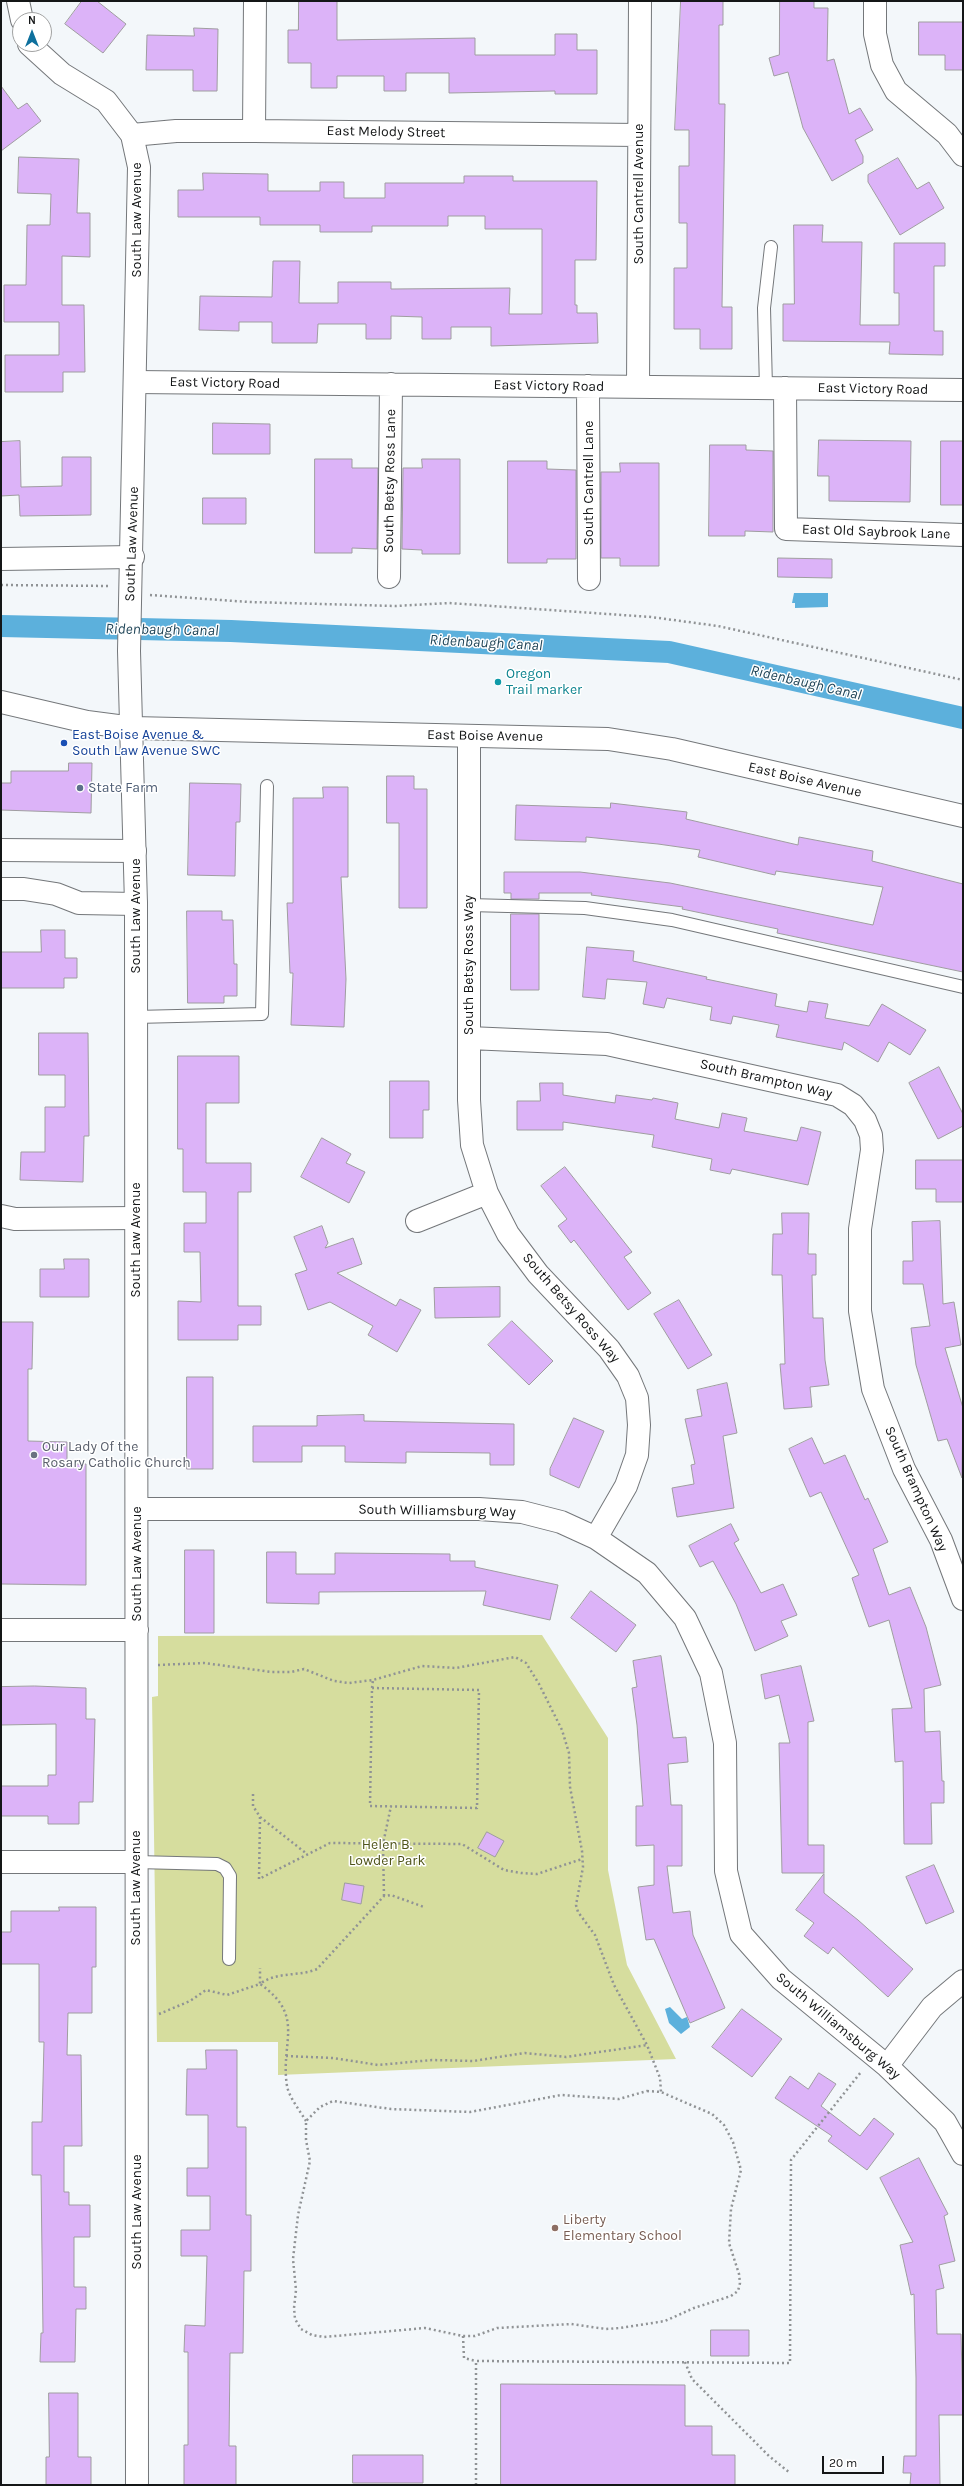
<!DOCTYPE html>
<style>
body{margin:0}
#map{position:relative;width:964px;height:2486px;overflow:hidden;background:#f3f7fa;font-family:Karla,sans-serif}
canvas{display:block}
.frame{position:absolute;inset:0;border:2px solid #141617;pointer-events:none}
.north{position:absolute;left:12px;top:12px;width:40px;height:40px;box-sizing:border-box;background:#fff;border:1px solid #a1a2a2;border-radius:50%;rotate:0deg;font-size:11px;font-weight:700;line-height:16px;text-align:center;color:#141617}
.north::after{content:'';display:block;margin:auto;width:14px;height:18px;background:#0e709d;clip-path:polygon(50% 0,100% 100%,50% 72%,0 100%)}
.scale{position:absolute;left:822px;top:2456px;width:62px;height:18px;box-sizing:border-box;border:2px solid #141617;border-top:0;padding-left:5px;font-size:12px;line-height:14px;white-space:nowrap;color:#141617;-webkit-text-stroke:3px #fff;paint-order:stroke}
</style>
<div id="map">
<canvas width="964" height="2486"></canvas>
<div class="frame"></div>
<div class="north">N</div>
<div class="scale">20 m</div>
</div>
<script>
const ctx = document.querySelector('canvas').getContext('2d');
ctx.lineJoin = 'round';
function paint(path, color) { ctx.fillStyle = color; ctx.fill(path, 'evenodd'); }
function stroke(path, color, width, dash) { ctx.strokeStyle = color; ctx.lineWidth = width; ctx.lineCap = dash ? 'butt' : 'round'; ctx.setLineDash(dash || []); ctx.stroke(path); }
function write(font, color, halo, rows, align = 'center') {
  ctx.font = font + ' Karla,sans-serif'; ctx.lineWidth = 3; ctx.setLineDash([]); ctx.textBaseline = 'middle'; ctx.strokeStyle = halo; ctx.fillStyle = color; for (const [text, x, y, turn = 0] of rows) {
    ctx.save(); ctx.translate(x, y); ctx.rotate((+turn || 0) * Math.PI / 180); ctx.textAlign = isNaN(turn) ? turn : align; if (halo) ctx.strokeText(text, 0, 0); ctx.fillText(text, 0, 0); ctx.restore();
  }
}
paint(new Path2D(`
 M 542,1635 L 608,1738 L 608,1870 L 627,1965 L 676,2059 L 278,2075 L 278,2042 L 157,2042 L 152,1697 L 158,1696 L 158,1636 Z`), '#d6dd9e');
paint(new Path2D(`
 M 794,593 L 828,593 L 828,607 L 795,608 L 795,603 L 792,603 Z
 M 670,2007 L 682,2019 L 687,2017 L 690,2027 L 681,2034 L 669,2023 L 665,2009 Z`), '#5cb0dc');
stroke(new Path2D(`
 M 1,626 L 231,631 L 669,652 L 963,718`), '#5cb0dc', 22);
const building = new Path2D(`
 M 82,1 L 97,1 L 126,24 L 103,53 L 65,24 Z
 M 299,1 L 337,1 L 337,40 L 475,38 L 475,55 L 555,55 L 555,34 L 577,34 L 577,50 L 597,50 L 597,94 L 555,94 L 555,91 L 449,93 L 449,73 L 406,73 L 406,91 L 384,91 L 384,76 L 337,76 L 337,88 L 311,88 L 311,63 L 288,63 L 288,30 L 298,30 Z
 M 681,1 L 723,1 L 723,25 L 719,25 L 719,104 L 725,104 L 722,307 L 732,307 L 732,349 L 700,349 L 700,329 L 674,329 L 674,268 L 687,268 L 687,223 L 679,223 L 679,166 L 689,166 L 689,130 L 675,130 Z
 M 780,1 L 814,1 L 814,8 L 828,8 L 827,61 L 834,59 L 849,114 L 860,108 L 873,130 L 855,140 L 863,156 L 863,163 L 832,181 L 803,128 L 788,72 L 774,76 L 769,58 L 779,55 Z
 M 919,22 L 963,22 L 963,70 L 945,70 L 945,55 L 919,55 Z
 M 194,28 L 218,29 L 217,91 L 193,91 L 193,70 L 146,70 L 147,35 L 194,36 Z
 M 1,86 L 18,109 L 27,103 L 41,121 L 1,151 Z
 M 19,157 L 79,159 L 77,213 L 90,213 L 90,257 L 62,256 L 62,305 L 84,305 L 85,372 L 63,372 L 63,392 L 5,392 L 5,355 L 59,355 L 59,322 L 4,322 L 4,285 L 26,285 L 27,225 L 50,225 L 51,194 L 18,193 Z
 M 898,158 L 917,189 L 929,182 L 944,208 L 900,235 L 868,182 L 868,175 Z
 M 203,173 L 268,174 L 268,191 L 320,191 L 320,182 L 344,182 L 344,198 L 385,198 L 385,183 L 464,183 L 464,176 L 513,176 L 513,181 L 597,181 L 596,260 L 575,260 L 575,305 L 577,305 L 577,313 L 597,313 L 598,343 L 491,346 L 491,327 L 451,327 L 451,339 L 422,339 L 422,317 L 391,316 L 391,339 L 366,339 L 366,324 L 318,324 L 317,343 L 272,343 L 272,322 L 239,322 L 239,331 L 199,330 L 200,296 L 272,297 L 273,261 L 300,261 L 299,303 L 338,303 L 338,282 L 391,282 L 391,289 L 510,288 L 509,314 L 542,314 L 542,229 L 485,229 L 485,216 L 448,216 L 448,226 L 372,226 L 372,232 L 320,232 L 320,225 L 260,225 L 260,217 L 178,217 L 178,190 L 203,190 Z
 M 794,225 L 823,225 L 822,242 L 862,242 L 860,325 L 899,325 L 899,293 L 894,293 L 894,243 L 945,243 L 945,266 L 934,266 L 934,331 L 943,331 L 943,355 L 889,354 L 890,342 L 783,341 L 783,304 L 794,304 Z
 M 213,423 L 270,424 L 270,454 L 213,454 Z
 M 819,440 L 911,441 L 910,502 L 829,501 L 829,476 L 818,476 Z
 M 20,441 L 21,487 L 62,486 L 62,457 L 91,457 L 91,515 L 20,516 L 19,495 L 1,496 L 1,442 Z
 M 941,441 L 963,441 L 963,505 L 941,505 Z
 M 710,445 L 746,445 L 746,450 L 773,451 L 773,532 L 745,531 L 745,536 L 709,536 Z
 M 315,459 L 352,459 L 352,468 L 378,468 L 377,549 L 352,548 L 352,553 L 315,553 Z
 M 422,459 L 460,459 L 460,554 L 422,554 L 422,550 L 402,549 L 403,468 L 422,468 Z
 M 508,461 L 547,461 L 547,469 L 576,470 L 576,559 L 547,559 L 547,563 L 508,563 Z
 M 620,463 L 659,463 L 659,566 L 620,566 L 620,558 L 601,558 L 601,472 L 620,472 Z
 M 203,498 L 246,498 L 246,524 L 203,524 Z
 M 778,558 L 832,559 L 832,578 L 778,577 Z
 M 69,763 L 92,763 L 91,813 L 1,810 L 1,783 L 11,783 L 11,771 L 68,771 Z
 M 387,776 L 414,776 L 414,789 L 427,789 L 427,908 L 399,908 L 399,823 L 387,823 Z
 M 190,783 L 241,784 L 240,822 L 236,822 L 235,876 L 188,875 Z
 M 323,787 L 348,787 L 348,877 L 341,877 L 346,979 L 344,1027 L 291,1025 L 293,973 L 290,973 L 287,903 L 293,903 L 293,798 L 323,798 Z
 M 611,803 L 687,812 L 686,819 L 798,845 L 799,837 L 873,851 L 872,861 L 963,884 L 963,972 L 777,933 L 778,929 L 682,909 L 683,907 L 591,895 L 592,893 L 539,893 L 539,899 L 511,899 L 511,893 L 504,893 L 504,872 L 580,872 L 670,883 L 873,925 L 883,887 L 776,871 L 775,875 L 698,857 L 700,850 L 658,844 L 586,837 L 586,842 L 515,840 L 516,805 L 610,808 Z
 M 187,911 L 222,911 L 222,920 L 233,920 L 234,964 L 237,964 L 237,996 L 224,996 L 224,1003 L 188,1003 Z
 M 511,914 L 539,914 L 539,990 L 511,990 Z
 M 41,930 L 65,930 L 65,958 L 77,958 L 77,978 L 64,978 L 64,988 L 1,988 L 1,952 L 41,952 Z
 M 587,947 L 634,951 L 633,961 L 707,977 L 706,979 L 777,994 L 775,1006 L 807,1012 L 809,1001 L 828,1004 L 825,1018 L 869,1026 L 882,1004 L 926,1030 L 910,1055 L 889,1042 L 878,1062 L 844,1042 L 842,1050 L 776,1037 L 779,1025 L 733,1016 L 731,1024 L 710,1020 L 712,1007 L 667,998 L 664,1008 L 643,1004 L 647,982 L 607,979 L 605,999 L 583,997 Z
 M 39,1033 L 88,1033 L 89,1136 L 84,1136 L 83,1182 L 20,1180 L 21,1152 L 45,1152 L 45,1107 L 65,1107 L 65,1075 L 39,1075 Z
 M 178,1056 L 239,1056 L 239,1103 L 206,1103 L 206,1163 L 251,1163 L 251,1192 L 238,1192 L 238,1306 L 261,1306 L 261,1325 L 238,1325 L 238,1340 L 178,1340 L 178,1301 L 201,1302 L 200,1252 L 184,1252 L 184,1223 L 206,1223 L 206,1192 L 183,1192 L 183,1149 L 178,1149 Z
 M 939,1067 L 963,1114 L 963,1126 L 938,1139 L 909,1083 Z
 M 390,1081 L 429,1081 L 429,1110 L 423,1110 L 423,1138 L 390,1138 Z
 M 540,1083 L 563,1083 L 563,1095 L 615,1103 L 616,1095 L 652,1100 L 653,1098 L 678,1103 L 675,1119 L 719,1128 L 722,1113 L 747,1118 L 744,1131 L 797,1141 L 801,1127 L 821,1132 L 808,1185 L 732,1169 L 730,1174 L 710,1170 L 712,1159 L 652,1147 L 654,1135 L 563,1122 L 563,1130 L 517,1130 L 517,1101 L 540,1101 Z
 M 322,1138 L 351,1154 L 346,1163 L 365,1172 L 349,1203 L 301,1177 Z
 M 916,1160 L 963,1160 L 963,1202 L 936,1202 L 936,1189 L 916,1189 Z
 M 565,1167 L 632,1252 L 624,1257 L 651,1293 L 628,1310 L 574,1240 L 571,1243 L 558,1226 L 567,1219 L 541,1186 Z
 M 782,1213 L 809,1213 L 808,1254 L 816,1254 L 816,1275 L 812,1275 L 813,1318 L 823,1318 L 825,1360 L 829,1385 L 810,1387 L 812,1407 L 784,1409 L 780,1364 L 785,1364 L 782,1275 L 772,1275 L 773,1234 L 782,1234 Z
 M 940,1221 L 943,1304 L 954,1302 L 961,1345 L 945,1348 L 963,1408 L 962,1478 L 947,1439 L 938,1441 L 916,1365 L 911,1328 L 930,1326 L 923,1284 L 903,1284 L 903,1261 L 913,1261 L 912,1222 Z
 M 322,1226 L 328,1243 L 325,1248 L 353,1238 L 362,1264 L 337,1273 L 396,1306 L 400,1299 L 421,1310 L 397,1352 L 368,1335 L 373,1326 L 330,1302 L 308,1310 L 295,1274 L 307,1270 L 294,1237 Z
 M 64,1259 L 89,1259 L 89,1297 L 40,1297 L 40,1269 L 64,1269 Z
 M 500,1287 L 500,1317 L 435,1318 L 434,1288 Z
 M 679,1300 L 712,1355 L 688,1369 L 654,1314 Z
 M 512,1321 L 553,1361 L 529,1385 L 488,1345 Z
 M 1,1322 L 33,1322 L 32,1369 L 28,1369 L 28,1441 L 67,1442 L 67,1464 L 86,1464 L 86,1585 L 1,1584 Z
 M 187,1377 L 213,1377 L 213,1469 L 187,1469 Z
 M 727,1383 L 737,1433 L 723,1436 L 734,1508 L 677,1517 L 672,1488 L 694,1484 L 691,1465 L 695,1464 L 685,1419 L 702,1416 L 697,1390 Z
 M 364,1415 L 364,1421 L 514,1424 L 514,1465 L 490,1465 L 490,1453 L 406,1452 L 406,1463 L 345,1462 L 345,1446 L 302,1446 L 302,1462 L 253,1462 L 253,1426 L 317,1426 L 317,1416 Z
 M 574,1418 L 604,1431 L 579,1488 L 550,1475 L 550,1469 Z
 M 812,1438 L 824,1464 L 845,1455 L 865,1500 L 868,1498 L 888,1542 L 873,1549 L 889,1595 L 910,1587 L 926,1627 L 941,1685 L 924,1689 L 925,1732 L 940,1731 L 942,1781 L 944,1781 L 944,1803 L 931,1803 L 932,1844 L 904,1844 L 903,1761 L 895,1762 L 892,1709 L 912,1708 L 889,1620 L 869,1627 L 852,1578 L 859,1575 L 821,1492 L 810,1497 L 789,1449 Z
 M 731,1524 L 739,1540 L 734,1543 L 761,1593 L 783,1584 L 797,1615 L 781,1621 L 788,1636 L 755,1651 L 736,1604 L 713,1561 L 700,1567 L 689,1546 Z
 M 185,1550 L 214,1550 L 214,1633 L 185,1633 Z
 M 267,1552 L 296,1552 L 296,1574 L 335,1574 L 335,1553 L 450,1554 L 450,1561 L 475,1561 L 475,1567 L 558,1585 L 550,1620 L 483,1605 L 486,1591 L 319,1592 L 319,1604 L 267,1603 Z
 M 591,1591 L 636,1625 L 616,1652 L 571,1618 Z
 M 661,1656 L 673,1738 L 686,1737 L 688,1762 L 668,1764 L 671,1805 L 682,1805 L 682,1866 L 667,1866 L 673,1913 L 690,1911 L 693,1935 L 725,2008 L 690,2023 L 654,1939 L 646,1940 L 638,1887 L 654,1885 L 654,1845 L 636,1846 L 636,1806 L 643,1806 L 637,1725 L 632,1688 L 637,1687 L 633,1661 Z
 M 801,1666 L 814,1721 L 808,1722 L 808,1845 L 824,1845 L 824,1873 L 782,1873 L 779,1743 L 790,1743 L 779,1695 L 765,1699 L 761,1675 Z
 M 35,1686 L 86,1688 L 86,1719 L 95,1719 L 93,1802 L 79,1802 L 79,1824 L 48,1824 L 48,1816 L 1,1816 L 1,1786 L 48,1786 L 48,1775 L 56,1775 L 56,1724 L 1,1725 L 1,1687 Z
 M 487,1832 L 504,1841 L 495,1857 L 478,1848 Z
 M 934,1865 L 954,1912 L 926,1924 L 906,1877 Z
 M 824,1874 L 824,1893 L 858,1920 L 913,1969 L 888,1997 L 833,1947 L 828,1954 L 804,1936 L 814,1923 L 796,1910 Z
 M 345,1883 L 364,1886 L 361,1904 L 342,1900 Z
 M 59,1907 L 96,1907 L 96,1967 L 92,1967 L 92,2013 L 68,2013 L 67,2055 L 81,2055 L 82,2146 L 64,2146 L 64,2192 L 69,2192 L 69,2205 L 90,2205 L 90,2237 L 74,2237 L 74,2287 L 86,2287 L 86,2309 L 76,2309 L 75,2362 L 40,2362 L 41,2333 L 43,2333 L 41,2175 L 32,2175 L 32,2122 L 42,2122 L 44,2042 L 39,2042 L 39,1964 L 1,1964 L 1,1932 L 11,1932 L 11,1911 L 59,1911 Z
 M 742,2009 L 782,2039 L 752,2077 L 712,2047 Z
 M 206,2050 L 237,2050 L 237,2127 L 246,2127 L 246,2215 L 251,2215 L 251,2271 L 244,2271 L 243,2353 L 230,2353 L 229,2446 L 236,2446 L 236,2485 L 184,2485 L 184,2445 L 188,2445 L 188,2352 L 184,2352 L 185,2325 L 205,2326 L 207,2256 L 181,2256 L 181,2230 L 210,2230 L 210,2196 L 187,2196 L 187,2168 L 208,2168 L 208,2115 L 186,2115 L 187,2069 L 206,2069 Z
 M 819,2073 L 836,2084 L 821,2106 L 860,2136 L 874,2118 L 894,2134 L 867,2170 L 828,2141 L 832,2136 L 775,2098 L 790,2076 L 808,2089 Z
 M 919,2158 L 948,2214 L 944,2216 L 955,2261 L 939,2265 L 944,2288 L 936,2290 L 937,2334 L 961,2334 L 963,2415 L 939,2415 L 940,2485 L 910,2485 L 911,2473 L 903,2473 L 904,2456 L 916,2456 L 916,2378 L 914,2294 L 911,2295 L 900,2245 L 913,2242 L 880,2178 Z
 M 711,2330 L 749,2330 L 749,2356 L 711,2356 Z
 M 501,2384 L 685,2385 L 685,2426 L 712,2426 L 712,2455 L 735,2455 L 735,2485 L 501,2485 Z
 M 49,2393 L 78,2393 L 78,2457 L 91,2457 L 91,2485 L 46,2485 L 46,2457 L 49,2457 Z
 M 353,2455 L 423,2455 L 423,2483 L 353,2483 Z`);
paint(building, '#dcb3f8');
stroke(building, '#9f9da0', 1);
const service = new Path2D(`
 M 766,388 L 764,308 L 771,247
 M 469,905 L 585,908 L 672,920 L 963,987
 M 135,1017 L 262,1014 L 267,786
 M 136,1862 L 217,1864 L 225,1868 L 230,1876 L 229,1959`);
const minor = new Path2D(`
 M 875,1 L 875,34 L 882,65 L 896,91 L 947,134 L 963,155
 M 254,131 L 255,1
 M 132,135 L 176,131 L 254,131 L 639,135
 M 135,382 L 963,390
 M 588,386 L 589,579
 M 638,387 L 640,1
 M 785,388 L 786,529 L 963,535
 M 1,559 L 133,557
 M 389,577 L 391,384
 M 469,736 L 469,1100 L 472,1145 L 487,1193 L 508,1234 L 538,1274 L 609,1349 L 628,1376 L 637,1398 L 639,1425 L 637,1455 L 626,1486 L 596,1538
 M 1,850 L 135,851
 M 1,889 L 24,889 L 56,894 L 79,903 L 136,904
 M 469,1038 L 607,1044 L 837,1095 L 853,1105 L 865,1120 L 871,1135 L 872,1150 L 860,1229 L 860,1311 L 873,1389 L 904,1469 L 941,1540 L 963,1599
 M 1,1216 L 15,1219 L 136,1218
 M 417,1221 L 487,1193
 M 137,1509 L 479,1509 L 522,1512 L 561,1522 L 596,1538 L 647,1573 L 685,1618 L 711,1673 L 725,1743 L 726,1871 L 741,1934 L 781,1979 L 887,2066 L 945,2122 L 963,2154
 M 1,1862 L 136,1862
 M 887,2066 L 932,2007 L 963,1981`);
const tertiary = new Path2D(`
 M 18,1 L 22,20
 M 29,44 L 62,74 L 106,101 L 132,135 L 139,167 L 129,651 L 136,904 L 137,2485
 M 1,702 L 87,722 L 133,728 L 608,739 L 672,749 L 963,816
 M 1,1630 L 137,1630`);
stroke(service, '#74777a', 14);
stroke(minor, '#74777a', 24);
stroke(tertiary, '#74777a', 24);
stroke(new Path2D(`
 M 1,585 L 110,586
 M 150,595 L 249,602 L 395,606 L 449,603 L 651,617 L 718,626 L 963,680
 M 158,1665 L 204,1663 L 272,1672 L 291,1672 L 304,1669 L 334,1681 L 349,1683 L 373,1680 L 422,1666 L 456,1668 L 515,1657 L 526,1663 L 539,1684 L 562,1730 L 569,1753 L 570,1787 L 582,1851 L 583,1867 L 576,1905 L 578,1912 L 595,1935 L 614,1985 L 647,2045 L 660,2078 L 661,2092
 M 372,1688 L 479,1690 L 477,1808 L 370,1806 Z
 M 372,1688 L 373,1680
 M 253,1794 L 253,1806 L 260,1817 L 259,1879 L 330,1843 L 462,1844 L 504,1870 L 521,1873 L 537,1874 L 582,1859
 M 260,1817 L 307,1854
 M 384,1896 L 383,1844 L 391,1806
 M 159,2014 L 190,2001 L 206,1990 L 227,1995 L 260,1984 L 260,1968
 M 286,2056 L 333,2058 L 378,2065 L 432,2060 L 473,2061 L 525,2053 L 566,2057 L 647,2045
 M 647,2091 L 661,2092 L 712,2114 L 724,2125 L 733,2142 L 741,2170 L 731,2209 L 729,2243 L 739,2274 L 740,2283 L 738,2291 L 731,2296 L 694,2308 L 665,2321 L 620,2328 L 606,2329 L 571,2324 L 497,2328 L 475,2336 L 463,2336 L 425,2328 L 324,2337 L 312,2335 L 301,2329 L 295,2319 L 294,2308 L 296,2290 L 293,2259 L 298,2215 L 310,2161 L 306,2140 L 306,2121 L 320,2107 L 333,2101 L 391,2109 L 470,2112 L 561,2095 L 619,2099 Z
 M 306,2121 C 300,2111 289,2097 287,2086 C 280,2042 306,2016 260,1984 C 277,1971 299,1977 317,1969 L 384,1896 L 391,1895 L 424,1907
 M 463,2336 L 464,2358 L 476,2361
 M 685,2362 L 692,2379 L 769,2456 L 790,2473
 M 476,2485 L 476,2361 L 790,2363 L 791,2160 L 861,2072`), '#909395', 2.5, [2, 3]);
stroke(service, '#fff', 12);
stroke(minor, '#fff', 22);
stroke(tertiary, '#fff', 22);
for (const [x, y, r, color] of [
 [498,682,4,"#0f9aa8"],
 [64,743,4,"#1a4fb4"],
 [80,788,4,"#5c6f8a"],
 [34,1455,4,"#6b7280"],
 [555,2228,4,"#8d6e63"]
]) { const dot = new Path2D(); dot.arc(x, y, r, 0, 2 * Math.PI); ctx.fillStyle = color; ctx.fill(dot); stroke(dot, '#fff', 1.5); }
write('14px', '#141617', '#fff', [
 ["East Melody Street",386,132,1],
 ["South Cantrell Avenue",639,194,-90],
 ["South Law Avenue",137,220,-90],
 ["East Victory Road",225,383,1],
 ["East Victory Road",549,386,1],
 ["East Victory Road",873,389,1],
 ["South Betsy Ross Lane",390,481,-89],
 ["South Cantrell Lane",589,483,-90],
 ["East Old Saybrook Lane",876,532,2],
 ["South Law Avenue",132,544,-88],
 ["East Boise Avenue",485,736,1],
 ["East Boise Avenue",805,780,13],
 ["South Law Avenue",136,916,-90],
 ["South Betsy Ross Way",469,965,-90],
 ["South Brampton Way",766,1079,13],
 ["South Law Avenue",136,1240,-90],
 ["South Betsy Ross Way",571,1308,49],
 ["South Brampton Way",916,1489,66],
 ["South Williamsburg Way",437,1511,1],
 ["South Law Avenue",137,1564,-90],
 ["South Law Avenue",136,1888,-90],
 ["South Williamsburg Way",838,2026,40],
 ["South Law Avenue",137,2212,-90]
]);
write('14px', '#0d838f', '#fff', [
 ["Oregon",506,674],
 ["Trail marker",506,690]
], 'left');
write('14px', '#164399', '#fff', [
 ["East Boise Avenue &",72,735],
 ["South Law Avenue SWC",72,751]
], 'left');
write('14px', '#4e5e75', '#fff', [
 ["State Farm",88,788]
], 'left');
write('14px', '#5b616d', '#fff', [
 ["Our Lady Of the",42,1447],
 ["Rosary Catholic Church",42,1463]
], 'left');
write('14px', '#4e5318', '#fff', [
 ["Helen B.",387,1845],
 ["Lowder Park",387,1861]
]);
write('14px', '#785e54', '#fff', [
 ["Liberty",563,2220],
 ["Elementary School",563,2236]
], 'left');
write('italic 15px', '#214659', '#fff', [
 ["Ridenbaugh Canal",162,630,1],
 ["Ridenbaugh Canal",486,643,3],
 ["Ridenbaugh Canal",806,683,13]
]);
</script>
